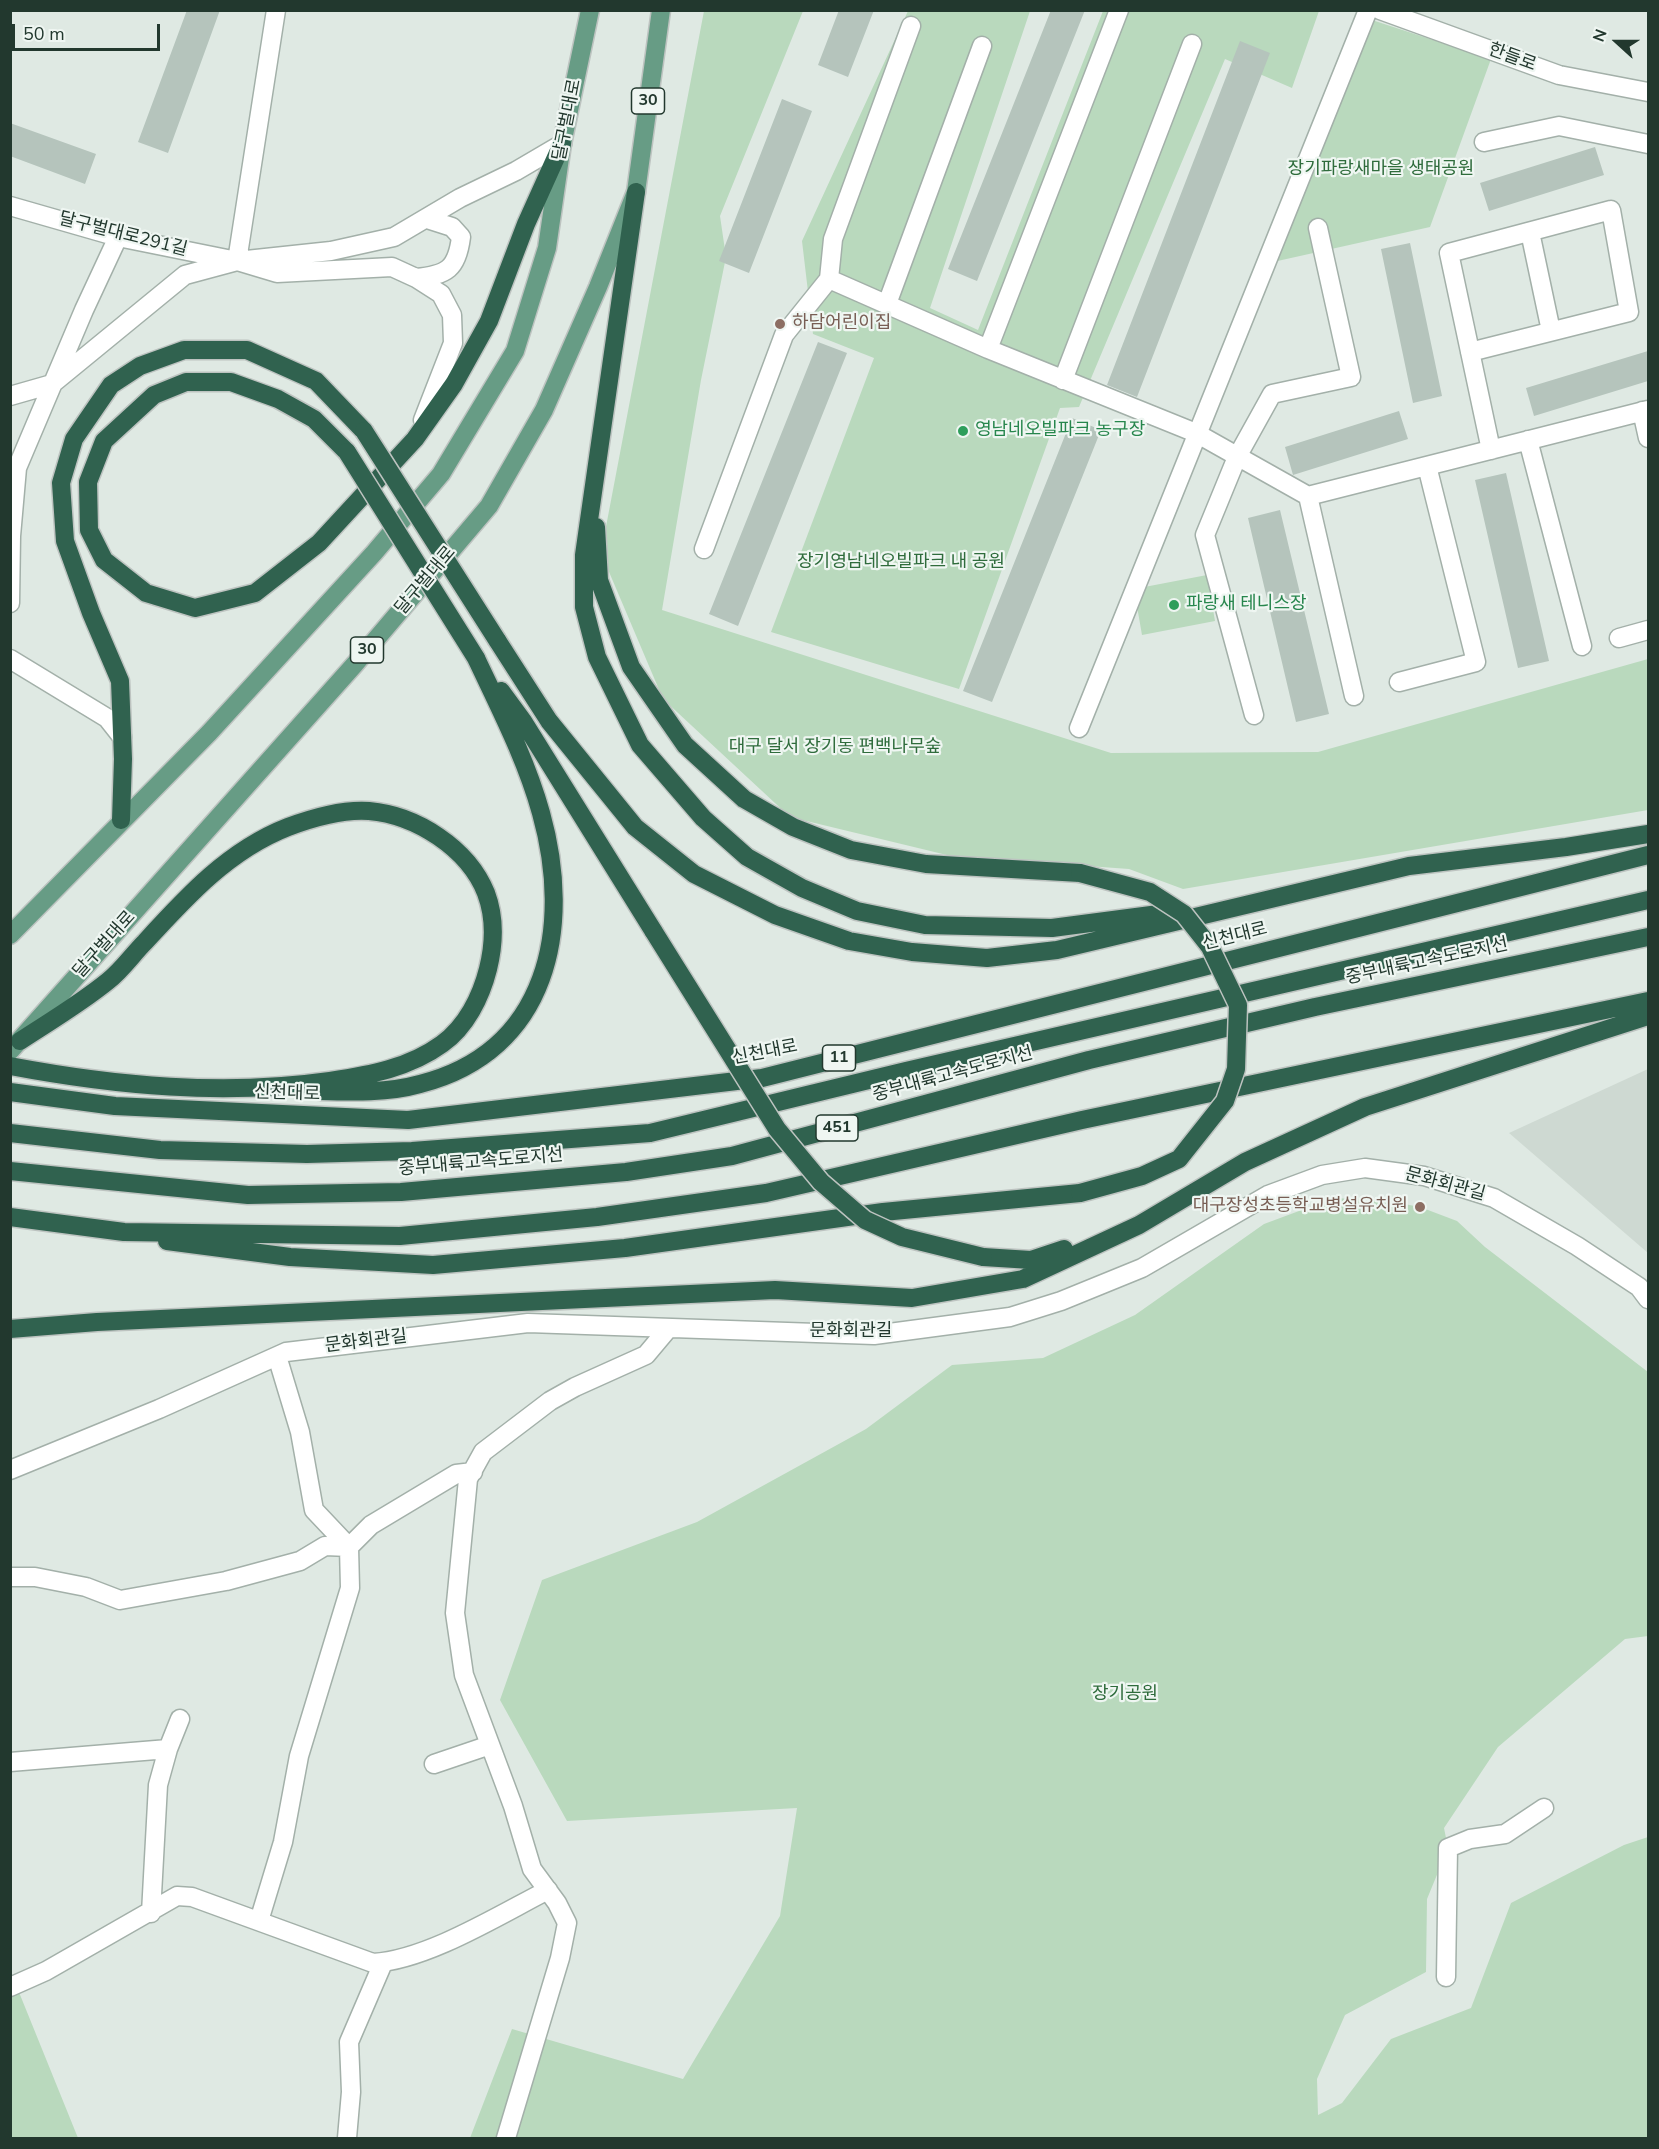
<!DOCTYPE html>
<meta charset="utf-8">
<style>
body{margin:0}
#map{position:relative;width:1659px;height:2149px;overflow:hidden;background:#dfe9e3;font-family:"Nunito Sans",sans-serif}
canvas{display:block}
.frame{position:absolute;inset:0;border:12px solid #22382e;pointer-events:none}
.north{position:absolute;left:1587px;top:12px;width:60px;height:60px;-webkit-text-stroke:4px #eff6f2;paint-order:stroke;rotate:291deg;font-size:16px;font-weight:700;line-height:24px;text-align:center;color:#22382e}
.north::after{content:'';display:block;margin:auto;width:21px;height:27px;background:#22382e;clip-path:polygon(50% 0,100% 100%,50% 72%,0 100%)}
.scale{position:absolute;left:12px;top:24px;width:148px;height:27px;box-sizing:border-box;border:3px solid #22382e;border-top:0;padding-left:8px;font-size:18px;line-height:21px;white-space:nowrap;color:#22382e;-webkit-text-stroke:4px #eff6f2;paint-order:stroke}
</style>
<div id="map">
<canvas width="1659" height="2149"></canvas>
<div class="frame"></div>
<div class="north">N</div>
<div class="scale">50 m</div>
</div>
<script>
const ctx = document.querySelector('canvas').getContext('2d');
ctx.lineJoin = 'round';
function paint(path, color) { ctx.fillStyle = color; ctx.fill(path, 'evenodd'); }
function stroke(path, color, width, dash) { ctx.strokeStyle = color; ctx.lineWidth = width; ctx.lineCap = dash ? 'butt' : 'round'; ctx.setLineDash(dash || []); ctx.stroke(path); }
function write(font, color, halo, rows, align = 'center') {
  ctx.font = font + ' "Nunito Sans","Noto Sans KR",sans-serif'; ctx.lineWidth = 4.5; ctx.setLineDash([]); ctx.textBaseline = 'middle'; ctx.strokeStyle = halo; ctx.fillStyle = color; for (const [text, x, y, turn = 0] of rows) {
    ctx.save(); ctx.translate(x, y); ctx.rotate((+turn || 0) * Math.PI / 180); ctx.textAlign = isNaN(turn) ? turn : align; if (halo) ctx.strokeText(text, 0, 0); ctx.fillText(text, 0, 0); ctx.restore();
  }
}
paint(new Path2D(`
 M 1648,1069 L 1648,1253 L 1509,1133 Z`), '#ced9d2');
paint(new Path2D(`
 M 704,11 L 803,11 L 720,216 L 726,257 L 701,380 L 662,610 L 1111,753 L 1318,752 L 1648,659 L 1648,810 L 1183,889 L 1129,869 L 951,856 L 790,817 L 663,699 L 601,553 Z
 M 908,11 L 1030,11 L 930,308 L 978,330 L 1103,11 L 1319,11 L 1292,88 L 1225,59 L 1079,407 L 1060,408 L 959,689 L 771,632 L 874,358 L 813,334 L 802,241 Z
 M 1372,20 L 1491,59 L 1430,227 L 1273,262 Z
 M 1207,575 L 1215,621 L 1142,635 L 1134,589 Z
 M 1334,1198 L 1388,1201 L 1420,1207 L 1457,1221 L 1485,1247 L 1648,1372 L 1648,1636 L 1625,1639 L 1498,1747 L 1444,1828 L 1448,1848 L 1427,1899 L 1426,1972 L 1345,2015 L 1317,2079 L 1318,2115 L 1342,2103 L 1391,2039 L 1471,2008 L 1511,1903 L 1624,1845 L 1648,1837 L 1648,2138 L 470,2138 L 512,2029 L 683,2079 L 780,1916 L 797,1808 L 567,1821 L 500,1700 L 542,1580 L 697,1522 L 866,1429 L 952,1365 L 1043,1358 L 1135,1315 L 1264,1224 Z
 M 10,1970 L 78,2138 L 11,2138 Z`), '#b9d9bd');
paint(new Path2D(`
 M 187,10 L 220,10 L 168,153 L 138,142 Z
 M 839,10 L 874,10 L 848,77 L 818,65 Z
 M 1051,10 L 1085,10 L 977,281 L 948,269 Z
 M 1240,41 L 1270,53 L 1137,397 L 1107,385 Z
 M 782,99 L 812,111 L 749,273 L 719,261 Z
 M 10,123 L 96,154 L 85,184 L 10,156 Z
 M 1595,147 L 1604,175 L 1489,211 L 1480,183 Z
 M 1410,243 L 1442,396 L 1413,403 L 1381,249 Z
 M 818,342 L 847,353 L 738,626 L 709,614 Z
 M 1648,351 L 1648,381 L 1534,416 L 1526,388 Z
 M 1399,411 L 1408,439 L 1293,475 L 1285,447 Z
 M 1072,418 L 1101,430 L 992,702 L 963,691 Z
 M 1506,473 L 1549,661 L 1518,668 L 1475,480 Z
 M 1280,510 L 1329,714 L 1296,722 L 1248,518 Z`), '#b5c4bc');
const minor = new Path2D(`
 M 1119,10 L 988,349 L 1196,433 L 1308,496 L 1648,410
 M 1380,10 L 1559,75 L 1648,92
 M 1484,142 L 1559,126 L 1648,144
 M 10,206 L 118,237 L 237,261 L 277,273 L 392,267 L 416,278 L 441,294 L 452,315 L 453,343 L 423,420
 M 1530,232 L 1551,331
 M 237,261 L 276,10
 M 416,278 C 447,275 457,269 461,237 L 452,227 L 427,219
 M 829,279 L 988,349
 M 887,304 L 982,46
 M 1470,352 L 1629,312 L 1611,210 L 1449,253 L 1491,450
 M 1063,380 L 1192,44
 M 10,396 L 52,384 L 185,275 L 237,261 L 331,251 L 394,237 L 460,198 L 516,171 L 562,144
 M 1642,411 L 1648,438
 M 1528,440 L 1582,646
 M 1308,496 L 1354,696
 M 704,549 L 784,335 L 829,279 L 833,239 L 911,26
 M 10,603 L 11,536 L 17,468 L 84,310 L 118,237
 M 1619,638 L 1648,630
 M 10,659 L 107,718 L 122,737
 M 1399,682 L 1476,662 L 1427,466
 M 1254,715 L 1205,535 L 1237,457 L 1272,394 L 1351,377 L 1318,228
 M 1079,728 L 1368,10
 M 10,1470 L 159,1409 L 286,1352 L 528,1323 L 874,1335 L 1010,1317 L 1061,1301 L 1142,1268 L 1268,1195 L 1322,1175 L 1365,1168 L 1424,1176 L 1494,1198 L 1577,1246 L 1639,1287 L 1648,1299
 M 10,1577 L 35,1577 L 86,1587 L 120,1600 L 226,1581 L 300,1561 L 325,1546 L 349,1547 L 371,1525 L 456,1474 L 473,1472
 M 10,1762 L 168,1749
 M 434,1764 L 490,1745
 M 151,1913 L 158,1785 L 168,1749 L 180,1719
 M 259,1921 L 283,1842 L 299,1756 L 350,1588 L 349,1547 L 314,1510 L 300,1432 L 277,1356
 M 1446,1977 L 1448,1848 L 1470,1839 L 1505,1834 L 1544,1808
 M 10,1987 L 46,1971 L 177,1896 L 192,1897 L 373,1963 C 427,1960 499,1915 548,1890
 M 347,2138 L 351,2092 L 349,2042 L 383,1963
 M 506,2138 L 560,1958 L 567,1923 L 557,1903 L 532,1869 L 513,1806 L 464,1675 L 455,1613 L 468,1479 L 483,1452 L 550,1401 L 575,1387 L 646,1355 L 667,1330`);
const major = new Path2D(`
 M 10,935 L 209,733 L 374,553 L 441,474 L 515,351 L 547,248 L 562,144 L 590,10
 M 10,1051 L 355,664 L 489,506 L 544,410 L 598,287 L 636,192 L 661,10`);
const highway = new Path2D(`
 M 636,192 L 584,555 L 584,607 L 597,657 L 640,745 L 703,818 L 747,857 L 802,888 L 857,911 L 925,925 L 1052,928 L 1174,912
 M 347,452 L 314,419 L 278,399 L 231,382 L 186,382 L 154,395 L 104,441 L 88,482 L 89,530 L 104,560 L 146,593 L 195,608 L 255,593 L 319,543 L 415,439 L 454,384 L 489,321 L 526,224 L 562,144
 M 596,527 L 599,580 L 631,667 L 685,745 L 744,799 L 793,827 L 851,850 L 926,864 L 1080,873
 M 497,640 L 549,721 L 635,827 L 694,874 L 775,915 L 849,941 L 912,952 L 987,958 L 1057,950 L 1409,866 L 1566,847 L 1648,834
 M 501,691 L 523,721 L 654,932
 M 121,820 L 123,759 L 120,681 L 91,613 L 65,541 L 61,483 L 74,439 L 111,385 L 140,366 L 184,350 L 247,350 L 316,381 L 364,431
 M 10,1066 C 116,1086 224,1096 330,1081 C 370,1075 409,1068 442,1044 C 466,1027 481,997 488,969 C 494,945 495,917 486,893 C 468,848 416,815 369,811 C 342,809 312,818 288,827 C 229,850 187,896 145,942 C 133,954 122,970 108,981 C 81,1003 49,1022 20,1041
 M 320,1091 C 353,1092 388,1093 420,1084 C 549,1051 573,927 541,813 C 526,759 500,709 476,658
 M 10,1092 L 115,1106 L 408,1120 L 762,1078 L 1648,855
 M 10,1133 L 160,1150 L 307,1154 L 412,1151 L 650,1133 L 906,1071 L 1648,900
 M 10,1171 L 248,1195 L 401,1192 L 626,1172 L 732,1156 L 1089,1060 L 1315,1007 L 1648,937
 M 10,1217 L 124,1232 L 400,1236 L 597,1217 L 766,1193 L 1082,1120 L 1648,1001
 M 167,1241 L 290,1257 L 433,1265 L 625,1248 L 883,1212 L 1080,1193
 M 983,1257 L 1031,1260 L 1064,1249
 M 10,1329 L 97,1322 L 775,1290 L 912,1298 L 1023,1279 L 1139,1225 L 1245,1162 L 1365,1107 L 1648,1016`);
stroke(minor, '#a3b0a9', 21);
stroke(major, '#bdc3c0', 21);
stroke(highway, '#bdc3c0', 21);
stroke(minor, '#fff', 18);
stroke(major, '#679c85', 18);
stroke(highway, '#30624f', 18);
const highwayBridge = new Path2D(`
 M 364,431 L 497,640
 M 347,452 L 476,658
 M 654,932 L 777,1129 L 821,1182 L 865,1220 L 902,1237 L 983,1257
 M 1080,1193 L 1142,1176 L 1179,1159 L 1225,1101 L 1236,1069 L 1238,1005 L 1210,947 L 1184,914 L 1150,892 L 1080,873`);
stroke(highwayBridge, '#bdc3c0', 21, []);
stroke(highwayBridge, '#30624f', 18);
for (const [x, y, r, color] of [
 [780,324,6,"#8d6e63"],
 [963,431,6,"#2e9e5b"],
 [1174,605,6,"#2e9e5b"],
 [1420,1207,6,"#8d6e63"]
]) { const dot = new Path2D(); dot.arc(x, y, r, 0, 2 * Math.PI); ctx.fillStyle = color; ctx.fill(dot); stroke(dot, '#eff6f2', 2); }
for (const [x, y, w] of [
 [648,101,33],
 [367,650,33],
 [839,1058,33],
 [837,1128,42]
]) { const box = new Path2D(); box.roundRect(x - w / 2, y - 13, w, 26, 4.5); ctx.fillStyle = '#eff6f2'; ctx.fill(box); stroke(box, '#22382e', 1.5); }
write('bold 16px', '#22382e', null, [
 ["30",648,101],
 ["30",367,650],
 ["11",839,1058],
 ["451",837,1128]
]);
write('18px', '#22382e', '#eff6f2', [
 ["한들로",1512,58,20],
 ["달구벌대로",568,120,-79],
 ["달구벌대로291길",123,235,14],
 ["달구벌대로",426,581,-50],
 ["신천대로",1235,937,-14],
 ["달구벌대로",105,945,-48],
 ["중부내륙고속도로지선",1427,962,-12],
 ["신천대로",765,1053,-11],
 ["중부내륙고속도로지선",953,1075,-15],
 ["신천대로",287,1094,2],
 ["중부내륙고속도로지선",481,1163,-5],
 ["문화회관길",1445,1185,15],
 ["문화회관길",851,1332],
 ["문화회관길",366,1342,-7]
]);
write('18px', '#2f6c3c', '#eff6f2', [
 ["장기파랑새마을 생태공원",1381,170],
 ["장기영남네오빌파크 내 공원",901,563],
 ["대구 달서 장기동 편백나무숲",835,748],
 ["장기공원",1125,1695]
]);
write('18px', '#785e54', '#eff6f2', [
 ["하담어린이집",792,324],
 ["대구장성초등학교병설유치원",1408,1207,"right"]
], 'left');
write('18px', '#27864d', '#eff6f2', [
 ["영남네오빌파크 농구장",975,431],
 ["파랑새 테니스장",1186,605]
], 'left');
</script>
